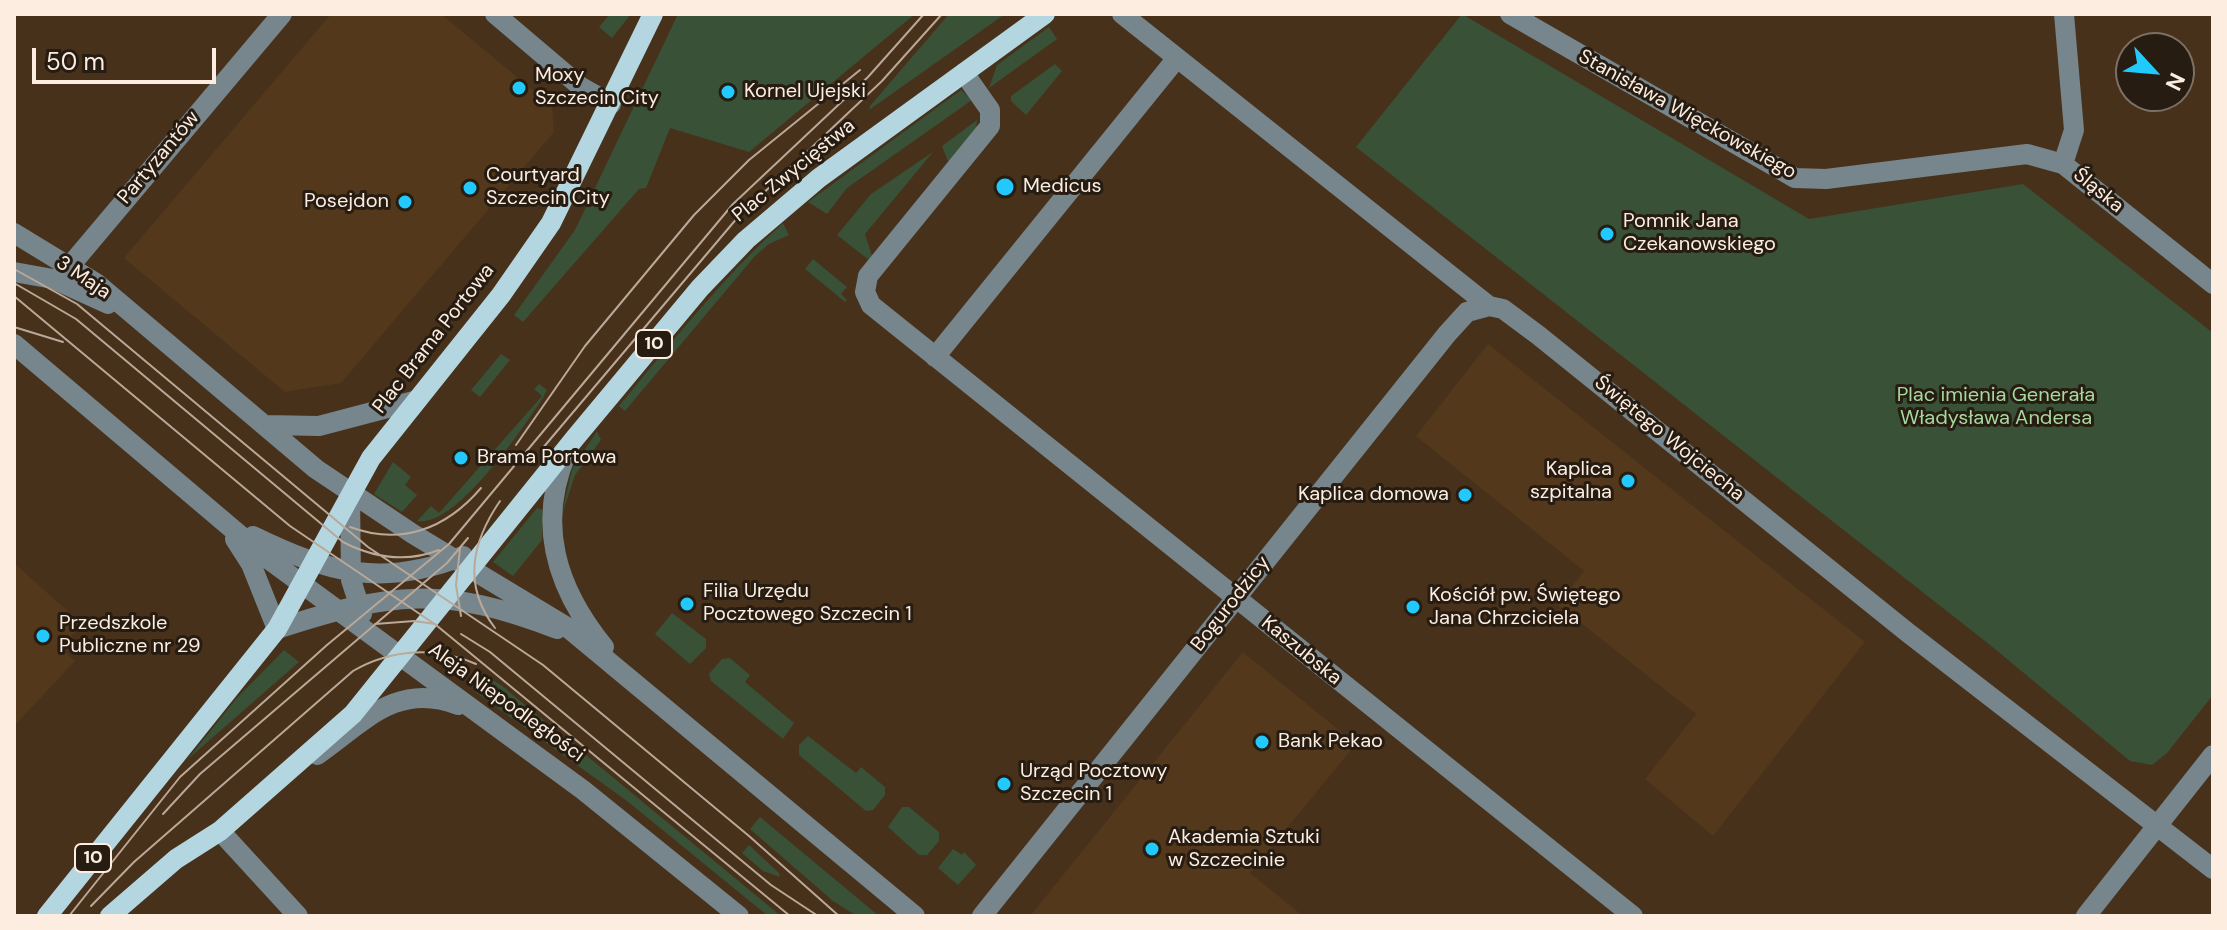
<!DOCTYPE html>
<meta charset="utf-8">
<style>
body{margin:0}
#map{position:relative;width:2227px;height:930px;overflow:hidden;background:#47311b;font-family:"DM Sans",sans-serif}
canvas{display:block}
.frame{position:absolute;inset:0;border:16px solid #fcede0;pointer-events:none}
.north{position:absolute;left:2115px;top:32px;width:80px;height:80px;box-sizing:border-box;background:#261c12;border:2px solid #7c7064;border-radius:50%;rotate:116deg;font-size:22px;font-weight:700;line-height:32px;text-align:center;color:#fcede0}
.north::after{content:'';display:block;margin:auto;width:28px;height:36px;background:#22c9fd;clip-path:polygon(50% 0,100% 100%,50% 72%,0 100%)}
.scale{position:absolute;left:32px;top:48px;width:184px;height:36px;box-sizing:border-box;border:4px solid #fcede0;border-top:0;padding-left:10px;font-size:24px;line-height:28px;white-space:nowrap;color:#fcede0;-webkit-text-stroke:6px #261c12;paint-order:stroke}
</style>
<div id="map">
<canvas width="2227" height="930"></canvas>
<div class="frame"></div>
<div class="north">N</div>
<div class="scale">50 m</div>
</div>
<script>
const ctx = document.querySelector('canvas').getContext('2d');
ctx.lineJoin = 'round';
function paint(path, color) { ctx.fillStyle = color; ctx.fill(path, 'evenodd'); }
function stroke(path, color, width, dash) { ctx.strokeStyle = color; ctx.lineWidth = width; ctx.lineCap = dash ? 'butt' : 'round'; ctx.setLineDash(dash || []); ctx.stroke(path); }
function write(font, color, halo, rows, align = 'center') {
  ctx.font = font + ' "DM Sans",sans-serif'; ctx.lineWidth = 6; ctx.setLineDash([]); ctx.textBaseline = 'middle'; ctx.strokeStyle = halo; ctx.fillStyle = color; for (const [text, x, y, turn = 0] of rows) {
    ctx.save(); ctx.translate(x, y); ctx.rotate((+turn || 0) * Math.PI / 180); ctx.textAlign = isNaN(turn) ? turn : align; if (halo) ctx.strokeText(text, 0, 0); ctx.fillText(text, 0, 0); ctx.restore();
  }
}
paint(new Path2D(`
 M 331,14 L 441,14 L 552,106 L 554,132 L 341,383 L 285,392 L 124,258 Z
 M 1488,344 L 1865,642 L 1713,836 L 1645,779 L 1696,714 L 1558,605 L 1584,571 L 1416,436 Z
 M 14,563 L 82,624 L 61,648 L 75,661 L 14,726 Z
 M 1243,652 L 1356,744 L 1250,873 L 1303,916 L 1030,916 Z`), '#53381b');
paint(new Path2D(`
 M 610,14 L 631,14 L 612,38 L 599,27 Z
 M 678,14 L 915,14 L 749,152 L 670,128 L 646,188 L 639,189 L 523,322 L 514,315 L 575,230 Z
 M 949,14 L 1005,14 L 869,110 L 870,106 Z
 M 1462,14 L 1809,219 L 2023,184 L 2213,333 L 2213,695 L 2167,753 L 2152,765 L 2130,761 L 1990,645 L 1356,147 Z
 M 1049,27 L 1057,39 L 989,88 L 997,65 Z
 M 1055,64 L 1062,71 L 1026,115 L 1011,101 L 1011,96 Z
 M 961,90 L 972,100 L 847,188 L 827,214 L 808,202 Z
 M 977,120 L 976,130 L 949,164 L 942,146 Z
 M 933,152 L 865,234 L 872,256 L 869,260 L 837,235 L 871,194 Z
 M 783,223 L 789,235 L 769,244 L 755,256 L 625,411 L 619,406 C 672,342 722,278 783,223 Z
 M 813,259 L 847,287 L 841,294 L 847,300 L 845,302 L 805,269 Z
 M 501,354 L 510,360 L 480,397 L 471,390 Z
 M 539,384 L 547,390 L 543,398 C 523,428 456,528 417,521 L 431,506 L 439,513 L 542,396 L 534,389 Z
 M 597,431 L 601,440 L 575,475 L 561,518 L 572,469 Z
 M 393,462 L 411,477 L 405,485 L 417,495 L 402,512 L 374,494 Z
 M 537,508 L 543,510 L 542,540 L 513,576 L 493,562 Z
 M 672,613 L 706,639 L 706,648 L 690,664 L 655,634 Z
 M 284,650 L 299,662 L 187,760 L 236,699 Z
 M 730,658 L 750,675 L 745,682 L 794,723 L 783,739 L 711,681 L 709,674 L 722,659 Z
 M 486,676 L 501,685 L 781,916 L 768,916 L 627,801 L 474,691 Z
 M 808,736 L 856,773 L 861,767 L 885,787 L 885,795 L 873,810 L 866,811 L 799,755 L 799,745 Z
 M 902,807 L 909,807 L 939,832 L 939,841 L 927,855 L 919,855 L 888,827 Z
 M 760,817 L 879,916 L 857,916 L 833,901 L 750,829 Z
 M 749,845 L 779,873 L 780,877 L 763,871 L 742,853 Z
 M 953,849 L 962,855 L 964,852 L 976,865 L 958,885 L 938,868 Z`), '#395136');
stroke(new Path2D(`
 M 495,14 L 581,87 L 611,104
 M 1122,14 L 1489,306 L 1503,309 L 1538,335 L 1907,632 L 2213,869
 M 1510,14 L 1795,178 L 1826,179 L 2027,154 L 2063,164
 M 2064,14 L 2074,130 L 2063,164 L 2213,284
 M 964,73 L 990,110 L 990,126 L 868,276 L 865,292 L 871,305 L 1633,916
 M 14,233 L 96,283 L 316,469 L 413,534 L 567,627 L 915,916
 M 69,267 L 282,14
 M 14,272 L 53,279 L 108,304
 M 14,344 L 268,559 L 583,790 L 739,916
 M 935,357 L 1177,58
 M 266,425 L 319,426 L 414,401
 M 567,452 C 536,524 556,588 604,647
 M 350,493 L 351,580 L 362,614
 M 253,536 C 329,573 382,588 463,556
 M 235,539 L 251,564 L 277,629 C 390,592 444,585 557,629
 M 317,755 C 364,722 397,681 458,705
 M 220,831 L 298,916
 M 982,916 L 1447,334 L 1467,312 L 1489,306
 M 2086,916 L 2213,755`), '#76868c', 20);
stroke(new Path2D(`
 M 47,916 L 277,629 L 371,458 L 501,295 L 551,223 L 653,14
 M 110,916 L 176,859 L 220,831 L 353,714 L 575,438 L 700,288 L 746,240 L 819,178 L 1045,14`), '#b3d6e1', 20);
stroke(new Path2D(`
 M 14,269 L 77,304 L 368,547 L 543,665 L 749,836 L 839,916
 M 14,283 L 76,319 L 343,542 C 374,558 406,563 439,550
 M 14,296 L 290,526 L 436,625 L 790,916
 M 14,327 L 63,342
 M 516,445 L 585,346 L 694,215 L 749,160 L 860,70
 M 542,449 L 738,217 L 882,81 L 942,14
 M 350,527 C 401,546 446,529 481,488
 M 460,549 L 456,585 L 461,616
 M 375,624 L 414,621 L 435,624
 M 495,628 C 462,585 472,542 500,501
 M 461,634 L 490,652 L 771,885 L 818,916
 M 163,814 L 200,774 L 447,563 L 468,538
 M 91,906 L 134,862 L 353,671 C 391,649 436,646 476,664
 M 69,916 L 180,777 L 327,645 L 449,544 L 733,204 L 868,77 L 924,14`), '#baa898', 2);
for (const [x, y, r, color] of [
 [519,88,8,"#22c9fd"],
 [728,92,8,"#22c9fd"],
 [1005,187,10,"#22c9fd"],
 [470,188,8,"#22c9fd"],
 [405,202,8,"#22c9fd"],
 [1607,234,8,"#22c9fd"],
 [461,458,8,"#22c9fd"],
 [1628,481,8,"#22c9fd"],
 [1465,495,8,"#22c9fd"],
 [687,604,8,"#22c9fd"],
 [1413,607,8,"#22c9fd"],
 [43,636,8,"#22c9fd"],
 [1262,742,8,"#22c9fd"],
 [1004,784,8,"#22c9fd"],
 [1152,849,8,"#22c9fd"]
]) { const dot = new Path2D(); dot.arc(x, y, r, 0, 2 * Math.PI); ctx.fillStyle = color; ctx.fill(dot); stroke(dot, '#261c12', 3); }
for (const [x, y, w] of [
 [654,344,36],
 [93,858,36]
]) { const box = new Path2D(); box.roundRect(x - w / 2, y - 14, w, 28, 6); ctx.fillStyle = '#261c12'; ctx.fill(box); stroke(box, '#fcede0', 2); }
write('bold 18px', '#fcede0', null, [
 ["10",654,344],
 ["10",93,858]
]);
write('20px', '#fcede0', '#261c12', [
 ["Moxy",535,76],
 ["Szczecin City",535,99],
 ["Kornel Ujejski",744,92],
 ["Courtyard",486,176],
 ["Szczecin City",486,199],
 ["Medicus",1023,187],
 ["Posejdon",389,202,"right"],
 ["Pomnik Jana",1623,222],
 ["Czekanowskiego",1623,245],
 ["Brama Portowa",477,458],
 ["Kaplica",1612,470,"right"],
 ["szpitalna",1612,493,"right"],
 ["Kaplica domowa",1449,495,"right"],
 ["Filia Urzędu",703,592],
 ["Pocztowego Szczecin 1",703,615],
 ["Kościół pw. Świętego",1429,596],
 ["Jana Chrzciciela",1429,619],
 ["Przedszkole",59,624],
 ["Publiczne nr 29",59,647],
 ["Bank Pekao",1278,742],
 ["Urząd Pocztowy",1020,772],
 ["Szczecin 1",1020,795],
 ["Akademia Sztuki",1168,838],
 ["w Szczecinie",1168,861]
], 'left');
write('20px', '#fcede0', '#261c12', [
 ["Stanisława Więckowskiego",1687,115,29],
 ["Partyzantów",159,158,-50],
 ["Plac Zwycięstwa",794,171,-39],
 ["Śląska",2098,191,39],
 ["3 Maja",83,278,34],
 ["Plac Brama Portowa",434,339,-52],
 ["Świętego Wojciecha",1669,439,39],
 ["Bogurodzicy",1231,604,-52],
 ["Kaszubska",1301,651,39],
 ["Aleja Niepodległości",506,703,36]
]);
write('20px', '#a5d99e', '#261c12', [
 ["Plac imienia Generała",1996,396],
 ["Władysława Andersa",1996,419]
]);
</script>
